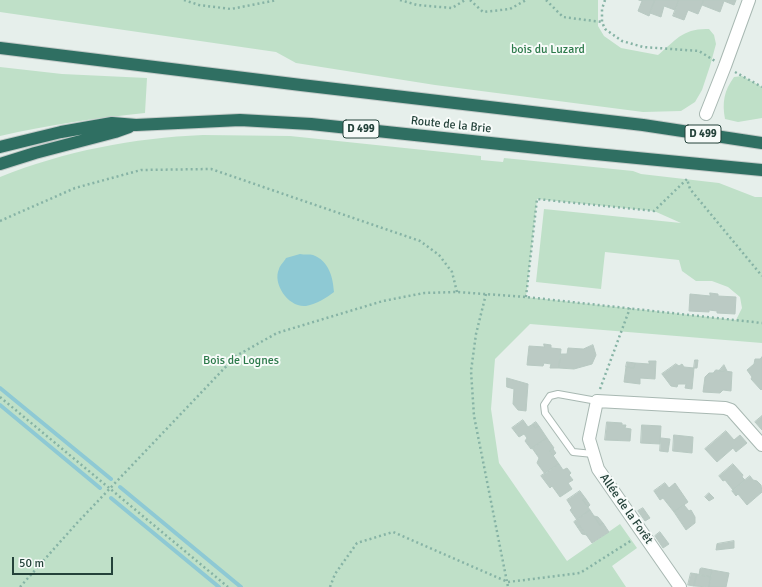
<!DOCTYPE html>
<meta charset="utf-8">
<style>
body{margin:0}
#map{position:relative;width:762px;height:587px;overflow:hidden;background:#e6efeb;font-family:Signika,sans-serif}
canvas{display:block}
.scale{position:absolute;left:12px;top:557px;width:101px;height:18px;box-sizing:border-box;border:2px solid #24423a;border-top:0;padding-left:5px;font-size:12px;line-height:14px;white-space:nowrap;color:#24423a;-webkit-text-stroke:3px #f7fbf9;paint-order:stroke}
</style>
<div id="map">
<canvas width="762" height="587"></canvas>
<div class="scale">50 m</div>
</div>
<script>
const ctx = document.querySelector('canvas').getContext('2d');
ctx.lineJoin = 'round';
function paint(path, color) { ctx.fillStyle = color; ctx.fill(path, 'evenodd'); }
function stroke(path, color, width, dash) { ctx.strokeStyle = color; ctx.lineWidth = width; ctx.lineCap = dash ? 'butt' : 'round'; ctx.setLineDash(dash || []); ctx.stroke(path); }
function write(font, color, halo, rows, align = 'center') {
  ctx.font = font + ' Signika,sans-serif'; ctx.lineWidth = 4; ctx.setLineDash([]); ctx.textBaseline = 'middle'; ctx.strokeStyle = halo; ctx.fillStyle = color; for (const [text, x, y, turn = 0] of rows) {
    ctx.save(); ctx.translate(x, y); ctx.rotate((+turn || 0) * Math.PI / 180); ctx.textAlign = isNaN(turn) ? turn : align; if (halo) ctx.strokeText(text, 0, 0); ctx.fillText(text, 0, 0); ctx.restore();
  }
}
paint(new Path2D(`
 M 0,0 L 598,0 L 598,26 L 604,36 L 621,48 L 658,55 C 676,40 683,28 709,29 L 714,35 L 716,44 L 710,66 L 702,90 L 695,102 L 681,111 L 643,112 L 435,85 L 296,63 L 276,52 L 0,12 Z
 M 0,67 L 62,74 L 147,78 L 145,113 C 96,118 48,125 0,136 Z
 M 742,76 L 762,87 L 762,118 L 738,122 L 725,119 C 722,102 724,91 734,77 Z
 M 203,135 L 290,136 L 481,156 L 481,160 L 503,162 L 504,158 L 633,171 L 641,174 L 719,183 L 755,197 L 762,197 L 762,343 L 530,324 L 495,359 L 491,409 L 499,463 L 567,561 L 620,524 L 637,548 L 612,566 L 626,587 L 0,587 L 0,177 C 65,151 133,138 203,135 ZM 537,199 L 654,211 L 681,223 L 544,209 L 536,282 L 601,289 L 605,252 L 679,260 L 682,271 L 696,281 L 712,281 L 728,287 L 740,297 L 742,308 L 736,320 L 526,297 Z`), '#bfe0c8');
paint(new Path2D(`
 M 300,254 C 304,255 310,254 313,255 C 329,261 333,277 334,292 C 326,298 317,304 306,306 C 289,308 272,284 279,269 C 280,265 284,262 286,258 Z`), '#8ec9d4');
stroke(new Path2D(`
 M 0,388 L 111,479
 M 0,405 L 100,488
 M 120,487 L 241,587
 M 111,498 L 219,587`), '#8ec9d4', 4);
const building = new Path2D(`
 M 639,0 L 655,0 L 649,16 L 638,11 L 642,1 Z
 M 655,0 L 679,0 L 675,10 L 664,6 L 661,17 L 650,13 Z
 M 679,0 L 704,0 L 698,14 L 688,10 L 684,20 L 673,16 Z
 M 704,0 L 736,0 L 734,5 L 724,1 L 720,12 L 702,5 Z
 M 710,293 L 718,294 L 718,296 L 736,297 L 735,314 L 717,313 L 717,311 L 709,310 L 709,312 L 689,311 L 690,294 L 710,296 Z
 M 544,344 L 551,345 L 551,348 L 561,349 L 559,368 L 550,368 L 551,364 L 544,363 L 543,366 L 527,365 L 529,346 L 544,347 Z
 M 593,345 L 596,355 L 592,364 L 574,369 L 559,368 L 560,354 L 567,354 L 568,348 L 583,349 Z
 M 762,357 L 762,389 L 761,390 L 751,379 L 752,377 L 747,370 L 754,364 L 755,359 L 760,359 Z
 M 695,360 L 698,360 L 697,368 L 694,368 Z
 M 649,361 L 656,361 L 655,379 L 640,378 L 640,384 L 624,382 L 626,367 L 634,368 L 635,363 L 649,364 Z
 M 627,362 L 635,363 L 634,368 L 626,367 Z
 M 676,364 L 679,366 L 682,364 L 684,367 L 694,368 L 692,389 L 685,388 L 686,384 L 678,384 L 677,387 L 671,386 L 662,374 Z
 M 724,365 L 727,371 L 719,371 Z
 M 716,370 L 732,372 L 731,391 L 723,390 L 720,393 L 703,392 L 705,377 L 709,373 L 713,373 Z
 M 507,378 L 528,384 L 526,411 L 518,410 L 513,404 L 514,389 L 507,387 Z
 M 762,416 L 762,430 L 755,422 Z
 M 523,420 L 528,427 L 533,424 L 535,428 L 539,426 L 547,438 L 531,449 L 525,441 L 527,438 L 524,434 L 519,437 L 512,428 Z
 M 536,422 L 539,426 L 535,428 L 533,424 Z
 M 607,422 L 622,423 L 622,425 L 626,425 L 625,428 L 631,429 L 630,441 L 605,440 Z
 M 642,425 L 661,426 L 660,444 L 641,443 Z
 M 726,431 L 734,440 L 740,435 L 747,443 L 736,452 L 733,448 L 717,462 L 705,449 Z
 M 674,435 L 693,437 L 692,453 L 673,451 Z
 M 547,438 L 554,448 L 550,451 L 559,464 L 545,474 L 537,463 L 539,458 L 532,448 Z
 M 661,438 L 670,439 L 668,452 L 660,451 Z
 M 553,449 L 556,453 L 553,456 L 550,451 Z
 M 559,464 L 563,470 L 567,468 L 571,473 L 569,475 L 573,480 L 568,483 L 572,489 L 560,497 L 552,486 L 550,488 L 541,476 Z
 M 733,464 L 743,475 L 742,477 L 745,480 L 733,490 L 725,480 L 723,481 L 719,476 Z
 M 750,476 L 753,480 L 757,481 L 761,485 L 762,492 L 747,505 L 738,494 L 736,496 L 732,491 Z
 M 665,483 L 669,488 L 675,483 L 688,502 L 674,512 L 663,498 L 660,500 L 654,491 Z
 M 580,491 L 586,499 L 583,500 L 590,510 L 577,520 L 570,510 L 572,508 L 567,500 Z
 M 709,493 L 714,498 L 709,501 L 705,497 Z
 M 586,499 L 590,505 L 588,507 L 583,500 Z
 M 684,505 L 689,511 L 691,510 L 695,517 L 695,523 L 686,530 L 674,512 Z
 M 643,508 L 650,518 L 645,521 L 638,511 Z
 M 590,510 L 600,525 L 603,523 L 609,532 L 592,543 L 580,526 L 578,528 L 574,522 Z
 M 594,516 L 598,517 L 603,523 L 600,525 Z
 M 580,526 L 587,535 L 582,534 L 578,528 Z
 M 660,532 L 669,544 L 663,548 L 655,536 Z
 M 734,541 L 734,548 L 716,550 L 717,544 Z
 M 702,568 L 712,570 L 711,577 L 699,575 L 700,569 Z
 M 712,570 L 729,573 L 726,587 L 709,587 Z
 M 691,573 L 697,574 L 694,586 L 688,585 Z
 M 697,574 L 711,577 L 709,587 L 694,586 Z`);
paint(building, '#bbcac4');
stroke(building, '#b8c9c2', 1);
const lane = new Path2D(`
 M 593,454 L 573,452 L 545,413 L 544,405 L 550,396 L 558,394 L 597,401`);
const street = new Path2D(`
 M 706,114 L 725,66 L 749,0
 M 680,587 L 598,469 L 589,439 L 597,401 L 725,408 L 731,410 L 762,445`);
const highway = new Path2D(`
 M 0,48 L 301,85 L 643,125 L 762,143
 M 0,147 L 61,132 L 112,123 L 136,125 L 240,120 L 311,124 L 585,153 L 762,170
 M 0,164 L 35,153 L 115,132 L 129,127`);
stroke(lane, '#a8b8b2', 8);
stroke(street, '#a8b8b2', 14);
stroke(highway, '#c2cac8', 14);
stroke(new Path2D(`
 M 184,0 L 199,5 L 231,9 L 277,0
 M 400,0 L 417,5 L 452,8 L 465,0
 M 470,0 L 483,12 L 510,9 L 526,0
 M 546,0 L 563,17 L 602,22
 M 605,0 L 602,9 L 602,22 L 605,29 L 622,41 L 643,47 L 699,51 L 715,61
 M 735,72 L 762,87
 M 0,221 L 75,188 L 141,170 L 211,169 L 420,241 L 439,255 L 452,272 L 457,292
 M 486,294 L 476,334 L 471,371 L 474,416 L 508,587
 M 526,297 L 537,199 L 654,211 L 687,179 L 690,189 L 762,276
 M 600,389 L 630,308
 M 0,397 L 228,587
 M 20,587 L 77,523 L 236,356 L 277,333 L 383,301 L 424,293 L 457,292 L 526,297 L 762,323
 M 330,587 L 335,574 L 357,543 L 393,532 L 508,582 L 580,573 L 632,540`), '#86b3a5', 2.5, [2, 3]);
stroke(lane, '#fff', 6);
stroke(street, '#fff', 12);
stroke(highway, '#2f6f62', 12);
for (const [x, y, w] of [
 [361,129,36],
 [703,134,36]
]) { const box = new Path2D(); box.roundRect(x - w / 2, y - 9, w, 18, 3); ctx.fillStyle = '#f7fbf9'; ctx.fill(box); stroke(box, '#24423a', 1); }
write('bold 11px', '#24423a', null, [
 ["D 499",361,129],
 ["D 499",703,134]
]);
write('12px', '#2d7a4b', '#f7fbf9', [
 ["bois du Luzard",548,50],
 ["Bois de Lognes",241,361]
]);
write('12px', '#24423a', '#f7fbf9', [
 ["Route de la Brie",451,125,6],
 ["Allée de la Forêt",626,509,55]
]);
</script>
